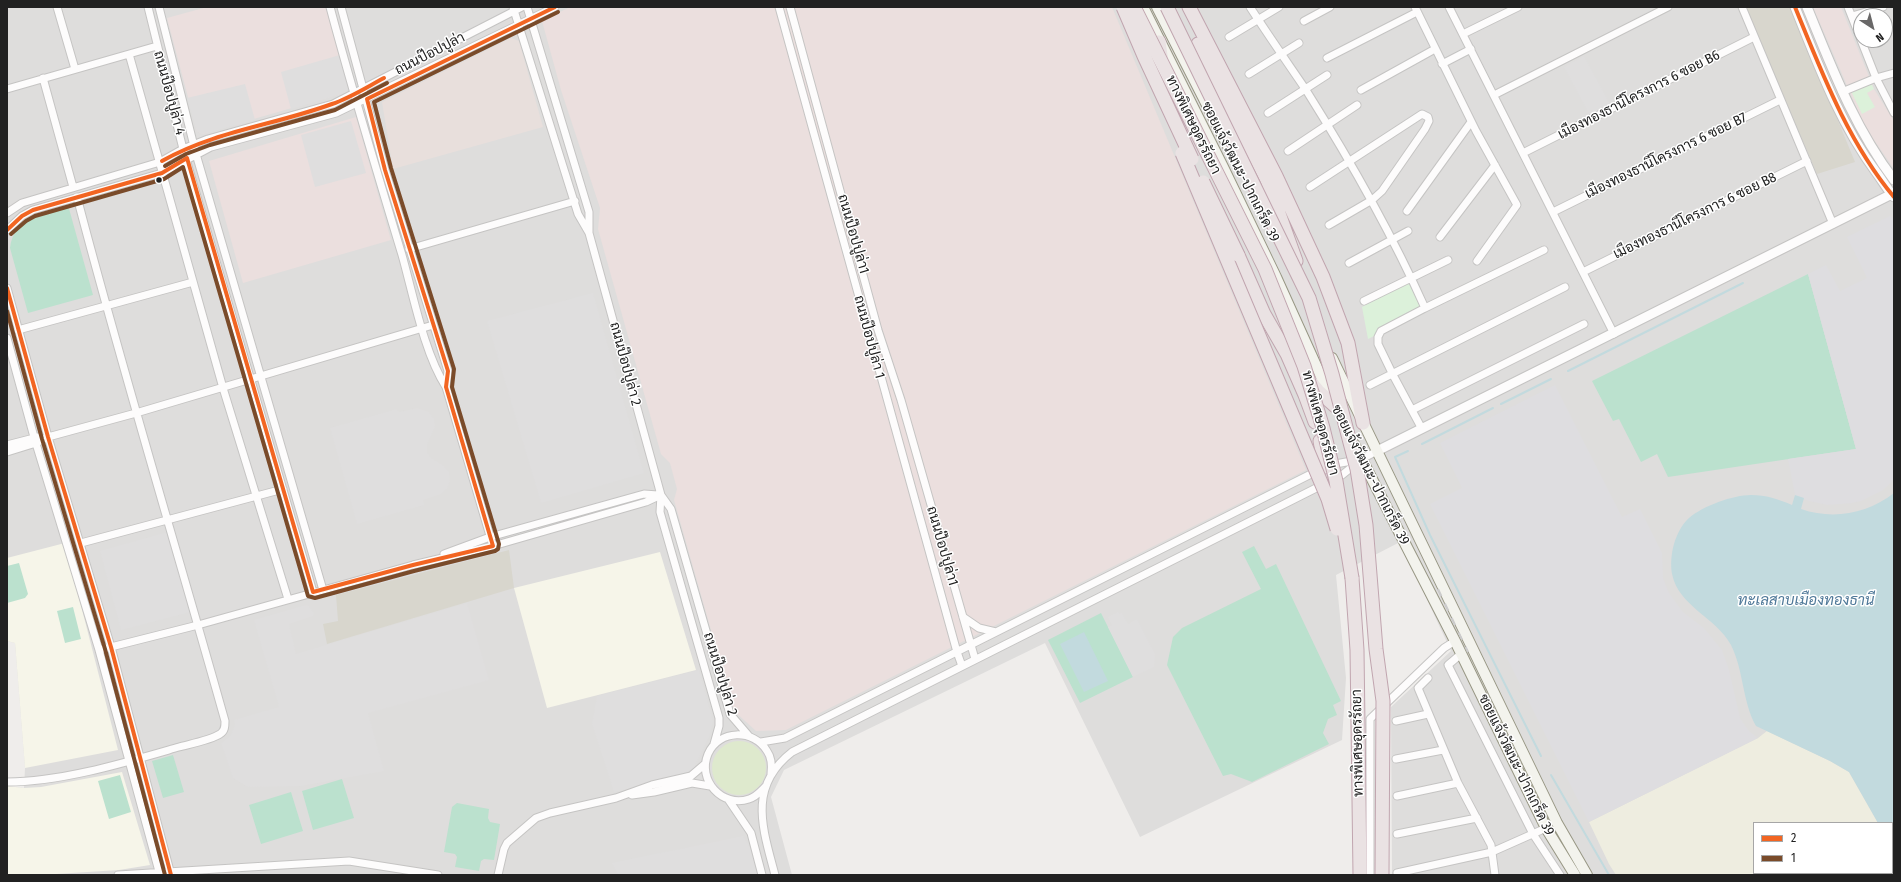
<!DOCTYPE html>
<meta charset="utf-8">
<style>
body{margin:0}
#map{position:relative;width:1901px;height:882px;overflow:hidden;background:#efedeb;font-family:"Fira Sans Condensed",sans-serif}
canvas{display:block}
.frame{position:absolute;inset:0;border:8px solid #212121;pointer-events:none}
.legend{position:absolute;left:1753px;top:822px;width:140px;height:52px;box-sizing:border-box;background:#fff;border:1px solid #a6a6a6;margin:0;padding:5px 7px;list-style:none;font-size:12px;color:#212121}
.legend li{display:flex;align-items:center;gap:8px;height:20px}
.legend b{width:20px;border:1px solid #a6a6a6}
.north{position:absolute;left:1853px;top:8px;width:40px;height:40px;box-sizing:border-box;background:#fff;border:1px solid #a6a6a6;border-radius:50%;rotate:144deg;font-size:11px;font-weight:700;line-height:16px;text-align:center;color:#212121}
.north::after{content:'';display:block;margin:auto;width:14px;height:18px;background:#696868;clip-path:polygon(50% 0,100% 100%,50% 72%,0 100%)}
</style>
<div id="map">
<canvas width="1901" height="882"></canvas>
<div class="frame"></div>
<ul class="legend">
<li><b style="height:5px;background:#f26522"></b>2</li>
<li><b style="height:5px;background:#7a4b2a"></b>1</li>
</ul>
<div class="north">N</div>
</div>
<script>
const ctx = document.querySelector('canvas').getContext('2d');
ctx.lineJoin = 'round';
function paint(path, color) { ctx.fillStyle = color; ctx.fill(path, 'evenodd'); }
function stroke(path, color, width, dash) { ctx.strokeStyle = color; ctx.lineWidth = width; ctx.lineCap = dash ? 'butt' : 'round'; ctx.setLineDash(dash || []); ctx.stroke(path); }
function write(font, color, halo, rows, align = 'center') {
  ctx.font = font + ' "Fira Sans Condensed",Sarabun,sans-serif'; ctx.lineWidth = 3; ctx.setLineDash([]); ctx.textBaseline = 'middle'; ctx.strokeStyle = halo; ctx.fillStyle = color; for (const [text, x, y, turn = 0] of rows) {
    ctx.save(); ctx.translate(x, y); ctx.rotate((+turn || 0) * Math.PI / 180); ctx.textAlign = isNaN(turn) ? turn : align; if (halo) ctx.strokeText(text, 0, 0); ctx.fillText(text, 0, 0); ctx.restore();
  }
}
paint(new Path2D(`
 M 7,7 L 1894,7 L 1894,875 L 1392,875 L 1391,707 L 1451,651 L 1400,542 L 1336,575 L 1346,678 L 1342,740 L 1140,837 L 1045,643 L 784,770 L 771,797 L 792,875 L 7,874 L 7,786 L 24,788 L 25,768 L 15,643 L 7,641 ZM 1861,16 L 1885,16 L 1885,40 L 1861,40 ZM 1754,823 L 1892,823 L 1892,873 L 1754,873 Z`), '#dedddc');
paint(new Path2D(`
 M 207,7 L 326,7 L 340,55 L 347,92 L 202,134 L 197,131 L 167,18 Z
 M 570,7 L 1112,7 L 1306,470 L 786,730 L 756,731 L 734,711 L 674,500 L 677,489 L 670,463 L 661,454 L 598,229 L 600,208 L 561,90 L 542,21 Z
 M 1813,7 L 1841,7 L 1874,89 L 1894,121 L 1894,169 L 1865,127 Z
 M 356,117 L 391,240 L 243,283 L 209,161 Z`), '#ebdfde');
paint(new Path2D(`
 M 65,543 L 118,750 L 25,768 L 15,643 L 7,641 L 7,558 Z
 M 660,552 L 696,670 L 547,708 L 514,588 Z
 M 122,772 L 150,865 L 119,870 L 40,875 L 7,874 L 7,786 L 24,788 L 41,787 Z`), '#f6f5e9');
paint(new Path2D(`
 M 511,38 L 519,41 L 543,127 L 393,169 L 382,102 Z`), '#e8dfdc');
paint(new Path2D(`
 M 1745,7 L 1791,7 L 1855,162 L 1817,174 Z
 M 509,550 L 514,588 L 327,644 L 323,624 L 338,621 L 336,595 Z`), '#d8d6cd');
paint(new Path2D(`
 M 1767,731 L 1830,761 L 1849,772 L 1878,823 L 1754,823 L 1754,873 L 1892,873 L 1892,847 L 1894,851 L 1894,875 L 1616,875 L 1609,864 L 1589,822 L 1758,738 Z`), '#eeede0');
paint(new Path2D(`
 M712 768a27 27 0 1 1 54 0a27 27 0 1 1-54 0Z`), '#dee9cd');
paint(new Path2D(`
 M 1870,81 L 1874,89 L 1867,93 L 1875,107 L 1862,114 L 1850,89 Z
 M 1409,282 L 1423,312 L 1368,339 L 1362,307 Z`), '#dcf1da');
paint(new Path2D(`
 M 68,205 L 93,295 L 28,313 L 10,248 C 14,217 43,213 68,205 Z
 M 1808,274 L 1856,449 L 1668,477 L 1657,454 L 1641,462 L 1619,419 L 1613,421 L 1592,381 Z
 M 1254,546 L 1266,569 L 1276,564 L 1341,701 L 1333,705 L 1337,715 L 1328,719 L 1323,733 L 1329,744 L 1252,782 L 1231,774 L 1223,776 L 1167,665 L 1173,637 L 1182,628 L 1261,589 L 1242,552 Z
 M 19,563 L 28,594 L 25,598 L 7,603 L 7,566 Z
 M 73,607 L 81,639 L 65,643 L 57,611 Z
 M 1101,613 L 1133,677 L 1080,703 L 1048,640 Z
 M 173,755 L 184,792 L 163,798 L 152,761 Z
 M 120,775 L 131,812 L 109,819 L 98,781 Z
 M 342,779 L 354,818 L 313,830 L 302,791 Z
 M 291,792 L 303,831 L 261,844 L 249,805 Z
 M 457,803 L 489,809 L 488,818 L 490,822 L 500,824 L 494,860 L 484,859 L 481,861 L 479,871 L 455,867 L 457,857 L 455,854 L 444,852 L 452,807 Z`), '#bbe1ce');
paint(new Path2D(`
 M 340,55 L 349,87 L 347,92 L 291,109 L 281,72 Z
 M 1584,56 L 1610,104 L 1589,114 L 1564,67 Z
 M 245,84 L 255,120 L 202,134 L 197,131 L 187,98 Z
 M 351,121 L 366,173 L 315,187 L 301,135 Z
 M 593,293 L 644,473 L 541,503 L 487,321 Z
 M 417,408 L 429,412 L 434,419 L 435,427 L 427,445 L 427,452 L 431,458 L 444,466 L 449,472 L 450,481 L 447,489 L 441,494 L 423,500 L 424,505 L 357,524 L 330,428 L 397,409 L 399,412 Z
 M 168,532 L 190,612 L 121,630 L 100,551 Z
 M 467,603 L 489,680 L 368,713 L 384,771 L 301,786 L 248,787 L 233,778 L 221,743 L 231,735 L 235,724 L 234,720 L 279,707 L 254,620 L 306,605 L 309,606 L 314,613 L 313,616 L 289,624 L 296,654 Z
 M 1118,612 L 1119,614 L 1122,613 L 1128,624 L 1137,619 L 1155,654 L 1154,667 L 1133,677 L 1108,627 L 1112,625 L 1108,617 Z
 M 699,670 L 713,721 L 709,737 L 694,768 L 684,775 L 614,792 L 592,724 L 597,696 Z
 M 743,836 L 750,847 L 758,874 L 751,875 L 618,875 L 612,863 Z`), '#dfdede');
paint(new Path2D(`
 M 1890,216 L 1894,219 L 1894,480 L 1883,490 L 1861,501 L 1852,503 L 1827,505 L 1809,501 L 1795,495 L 1788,459 L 1856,449 L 1808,274 L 1826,265 L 1840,291 L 1867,278 L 1847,237 Z
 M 1555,385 L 1622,517 L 1640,509 L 1662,553 L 1663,578 L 1669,593 L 1683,612 L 1704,628 L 1722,650 L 1729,670 L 1740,718 L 1749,731 L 1758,738 L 1589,822 L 1430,504 L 1462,488 L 1440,443 Z`), '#dedde0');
paint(new Path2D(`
 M 1894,493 L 1894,851 L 1892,847 L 1892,823 L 1878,823 L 1849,772 L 1830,761 L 1756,726 C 1742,701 1744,671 1731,645 C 1716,617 1679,607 1672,574 C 1669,555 1675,531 1689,518 C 1703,506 1733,495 1751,495 C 1766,495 1778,499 1792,505 L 1795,495 L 1804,498 L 1801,509 C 1833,520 1867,514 1894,493 Z
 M 1084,632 L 1108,681 L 1084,692 L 1060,644 Z`), '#c2dade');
stroke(new Path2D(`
 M 1568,371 L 1743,283
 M 1501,404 L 1551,379
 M 1422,444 L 1493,408
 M 1408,451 L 1395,457 L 1430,535 L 1541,756
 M 1551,775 L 1609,875`), '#c2dade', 2);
const minor = new Path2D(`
 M 57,7 L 75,69
 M 148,7 L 183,149 L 313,592
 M 159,7 L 196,154 L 323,590
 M 330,7 C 352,90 377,172 402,255 C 413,294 424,353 446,387 L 493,546
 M 341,7 L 385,170 L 448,371 L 446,387
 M 513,7 L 578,214 L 589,233 L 661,495 L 660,512 L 719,718 L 719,726 L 714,744
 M 527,7 L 589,212 L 589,232
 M 779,7 L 957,652 L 962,666
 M 790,7 L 878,330 L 901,400 L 975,659
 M 1250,7 C 1268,35 1287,62 1306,90 C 1350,160 1391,232 1425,308 L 1381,331 L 1378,337 L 1378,344 L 1393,375 L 1422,429
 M 1415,7 L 1476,131 L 1517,205 L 1477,261
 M 1449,7 L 1614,334
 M 1742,7 L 1833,224
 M 1848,7 L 1861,40
 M 1852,16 L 1883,7
 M 1304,21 L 1330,7
 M 1463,34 L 1518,7
 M 1229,37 L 1279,7
 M 1861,40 L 1876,78 L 1894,113
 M 129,54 L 223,388 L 288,599
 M 1327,58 L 1417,12
 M 1442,64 L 1471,49
 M 1249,74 L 1299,43
 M 43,78 L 73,187
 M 7,89 L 157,46
 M 1361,90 L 1435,49
 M 1842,92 L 1876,78 L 1894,73
 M 1494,95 L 1668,7
 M 1268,113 L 1327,75
 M 1288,151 L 1357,105
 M 1523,153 L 1754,37
 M 1310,187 L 1422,114 L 1428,117 L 1429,121 L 1425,129 L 1382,191 L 1372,200 L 1329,225
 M 1407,211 L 1471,122
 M 1553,212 L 1780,100
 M 7,213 L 22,203 L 160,162 L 183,149 L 208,139 L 333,104 L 522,7
 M 7,230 L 22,216 L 33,210 L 162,173 L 211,147 L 336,113 L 555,7
 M 1440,237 L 1495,165
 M 409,249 L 575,201
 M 1349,263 L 1408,231
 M 1583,272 L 1807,161
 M 7,288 L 48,437 L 111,647 L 171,875
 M 1364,301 L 1448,260
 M 1425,308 L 1544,250
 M 18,330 L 193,282
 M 7,338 L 34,437 L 99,650 L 160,875
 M 1370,385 L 1565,287
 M 1412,410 L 1584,324
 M 7,445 L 38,437
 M 7,452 L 36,443 L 48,437 L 136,413 L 433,325
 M 1330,465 L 1357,460
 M 661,495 L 671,509 L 730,714 L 748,735
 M 81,543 L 283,489
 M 444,554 L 490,537 L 644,494 L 658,495
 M 963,617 L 979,628 L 996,632
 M 99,650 L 198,625 L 413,565 L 493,546 L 646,502 L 661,495
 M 1461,654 L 1448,665 L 1533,834 L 1560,875
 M 1428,678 L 1418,688 L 1458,783 L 1491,845 L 1495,875
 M 1396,721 L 1428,714
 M 761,742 L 785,738 L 1319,470
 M 1396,759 L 1443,750
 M 7,782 C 62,782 127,762 179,747 C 190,744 211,740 220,734 C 225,731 225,726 225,721 C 176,546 123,373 77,197
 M 765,787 C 760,792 756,797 749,799 C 722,808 697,780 708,754 C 719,729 754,729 767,751 C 772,758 772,766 771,774
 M 632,795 L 654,792 L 692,783 L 710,786
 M 1397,796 L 1458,783
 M 728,799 L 751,833 L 762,875
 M 1397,834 L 1477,818
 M 1397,873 L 1492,852 L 1546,828
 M 118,875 L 349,861 L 438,875
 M 498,875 L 504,849 L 507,843 L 536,818 L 550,813 L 616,798 L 652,785 L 691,776 L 705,764
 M 775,875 C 763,829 747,787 792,752 L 1342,475 L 1362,459 L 1377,451
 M 1370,875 L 1370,719 L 1444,648 L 1455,641`);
const tertiary = new Path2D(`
 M 1795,7 C 1818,64 1839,122 1876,172 C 1882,180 1887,189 1894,197
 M 1807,7 C 1832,68 1854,127 1894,180
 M 1377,451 L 1894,193`);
const secondary = new Path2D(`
 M 1143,7 L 1223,167 L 1276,277 L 1333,403
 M 1157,7 L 1230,150
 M 1332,358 L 1557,823 L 1587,875
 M 1354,444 L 1455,641 L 1546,828 L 1575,875`);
const motorway = new Path2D(`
 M 1189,7 L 1276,176 L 1323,277 L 1348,343 L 1363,423
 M 1159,42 L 1168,103
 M 1198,44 L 1267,180 L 1296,261
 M 1238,255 L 1264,314 L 1287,354 L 1305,395 L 1315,422
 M 1308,379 L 1318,391 L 1335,406
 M 1320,441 L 1325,467
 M 1352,578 L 1357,650 L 1360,875`);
stroke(minor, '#c5c4c3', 9);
stroke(tertiary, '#c5c4c3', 11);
stroke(secondary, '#989784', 12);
stroke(motorway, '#c1a5af', 15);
stroke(minor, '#fdfcfc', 7);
stroke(tertiary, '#fdfcfc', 9);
stroke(secondary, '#f3f3ed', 10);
stroke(motorway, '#eae2e3', 13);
stroke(new Path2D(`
 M 1438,589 L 1468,652`), '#cbcbcb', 2, [8, 8]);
const motorwayBridge = new Path2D(`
 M 1123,7 L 1144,56 L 1192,159
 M 1134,7 L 1265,269 L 1304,366 L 1323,428 L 1336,481 L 1352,578
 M 1167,7 L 1309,298 L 1332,374 L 1357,469 L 1366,525 L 1376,649 L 1383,701 L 1382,875
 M 1182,153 L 1328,499 L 1337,529
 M 1203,182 L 1238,255`);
stroke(motorwayBridge, '#c1a5af', 15, []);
stroke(motorwayBridge, '#eae2e3', 13);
stroke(new Path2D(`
 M 1795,7 C 1822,73 1848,142 1894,197
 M 162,161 C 215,131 275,125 332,104 C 350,98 367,87 384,78
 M 7,230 L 22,216 L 33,210 L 162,173 L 187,158 L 313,592 L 413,565 L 493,546 L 446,387 L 448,371 L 385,170 L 367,99 L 555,7
 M 7,288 L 48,437 L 111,647 L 171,875`), '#f26522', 4);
stroke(new Path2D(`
 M 165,166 L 186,154 L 210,145 L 335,110 L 387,83
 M 11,234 L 26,221 L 35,216 L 164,179 L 183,167 L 308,596 L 315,598 L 414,571 L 495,551 L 498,549 L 499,544 L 452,387 L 454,369 L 391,168 L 374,102 L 558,12
 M 7,311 L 42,439 L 105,649 L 165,875`), '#7a4b2a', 4);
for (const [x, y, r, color] of [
 [159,180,3.5,"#212121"]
]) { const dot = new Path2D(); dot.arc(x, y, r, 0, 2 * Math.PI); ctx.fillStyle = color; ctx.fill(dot); stroke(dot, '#fff', 1.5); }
write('14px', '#212121', '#fff', [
 ["ถนนป๊อปปูล่า",430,54,-27],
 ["ถนนป๊อปปูล่า 4",169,93,75],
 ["เมืองทองธานีโครงการ 6 ซอย B6",1639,95,-27],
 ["ทางพิเศษอุดรรัถยา",1193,125,64],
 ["เมืองทองธานีโครงการ 6 ซอย B7",1666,156,-26],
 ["ซอยแจ้งวัฒนะ-ปากเกร็ด 39",1240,172,63],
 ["เมืองทองธานีโครงการ 6 ซอย B8",1695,216,-26],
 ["ถนนป๊อปปูล่า1",853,234,74],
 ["ถนนป๊อปปูล่า 1",869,337,75],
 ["ถนนป๊อปปูล่า 2",625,364,75],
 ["ทางพิเศษอุดรรัถยา",1320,423,75],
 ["ซอยแจ้งวัฒนะ-ปากเกร็ด 39",1370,475,63],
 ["ถนนป๊อปปูล่า1",942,546,74],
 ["ถนนป๊อปปูล่า 2",720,674,73],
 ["ทางพิเศษอุดรรัถยา",1358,743,-91],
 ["ซอยแจ้งวัฒนะ-ปากเกร็ด 39",1516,765,64]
]);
write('italic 15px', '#507999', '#fff', [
 ["ทะเลสาบเมืองทองธานี",1806,601]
]);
</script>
